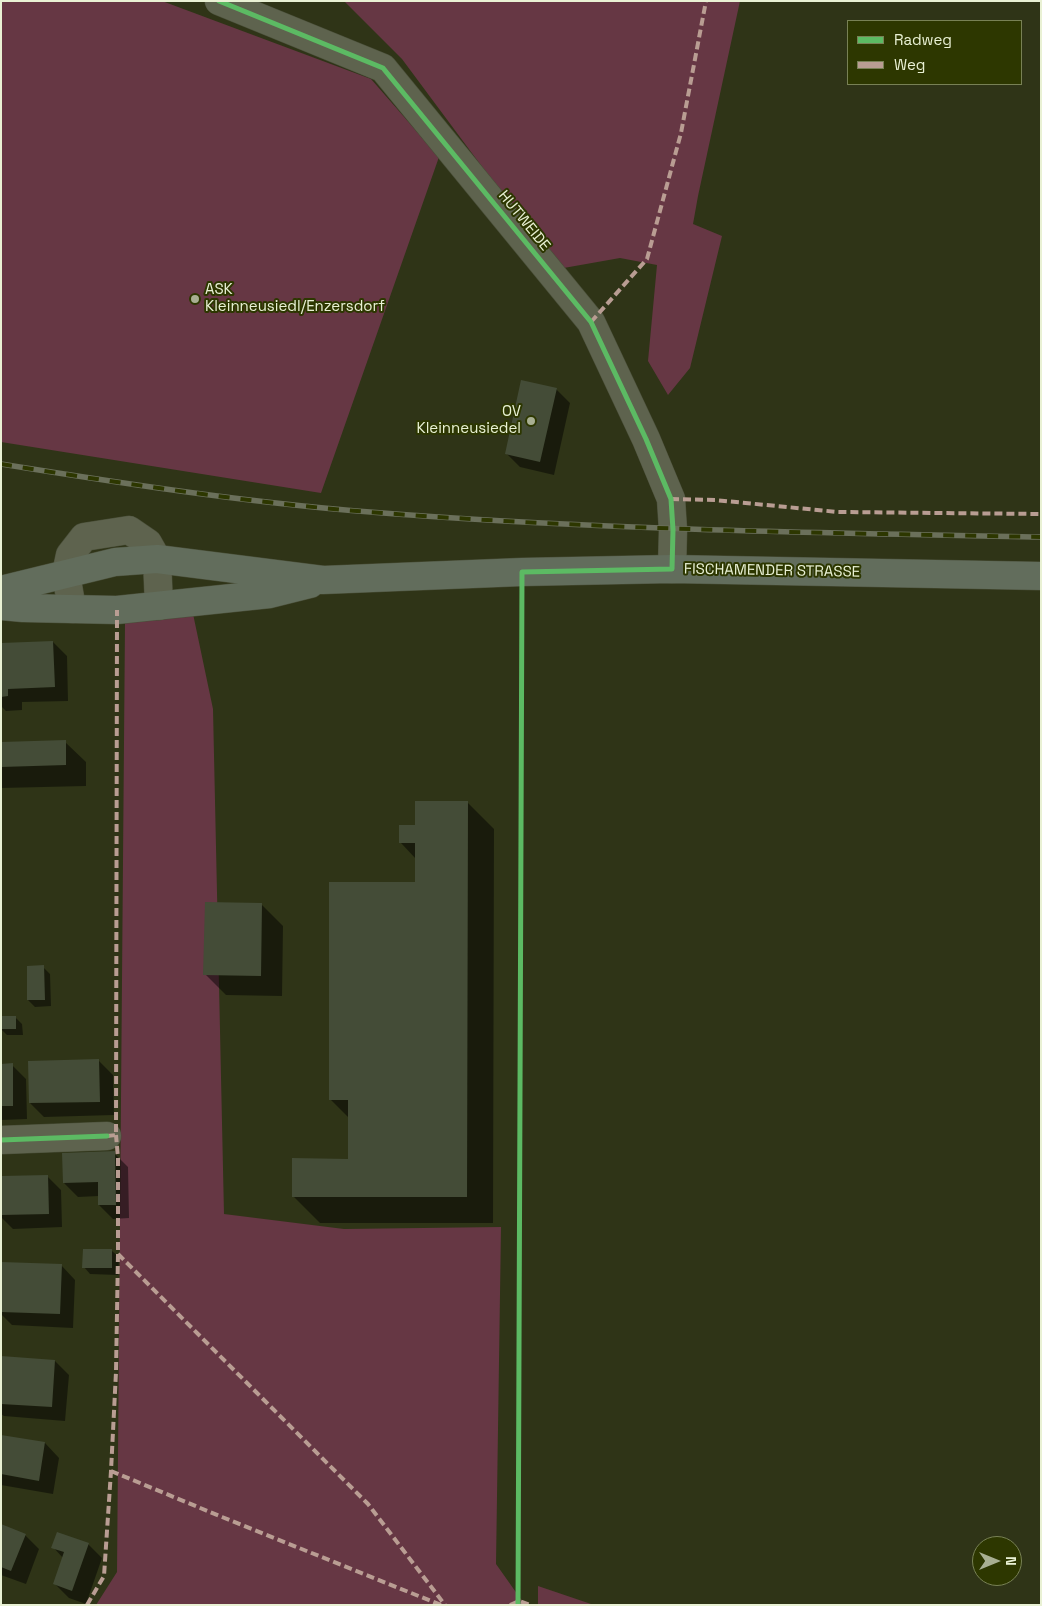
<!DOCTYPE html>
<style>
body{margin:0}
#map{position:relative;width:1042px;height:1606px;overflow:hidden;background:#2f3417;font-family:"Space Grotesk",sans-serif}
canvas{display:block}
.frame{position:absolute;inset:0;border:2px solid #e9f1d4;pointer-events:none}
.legend{position:absolute;left:847px;top:20px;width:175px;height:65px;box-sizing:border-box;background:#2d3700;border:1px solid #788155;margin:0;padding:6px 9px;list-style:none;font-size:15px;color:#e9f1d4}
.legend li{display:flex;align-items:center;gap:10px;height:25px}
.legend b{width:25px;border:1px solid #788155}
.north{position:absolute;left:972px;top:1536px;width:50px;height:50px;box-sizing:border-box;background:#2d3700;border:1px solid #788155;border-radius:50%;rotate:90deg;font-size:14px;font-weight:700;line-height:20px;text-align:center;color:#e9f1d4}
.north::after{content:'';display:block;margin:auto;width:18px;height:22px;background:#a8af92;clip-path:polygon(50% 0,100% 100%,50% 72%,0 100%)}
</style>
<div id="map">
<canvas width="1042" height="1606"></canvas>
<div class="frame"></div>
<ul class="legend">
<li><b style="height:6px;background:#5cba63"></b>Radweg</li>
<li><b style="height:6px;background:#b99d93"></b>Weg</li>
</ul>
<div class="north">N</div>
</div>
<script>
const ctx = document.querySelector('canvas').getContext('2d');
ctx.lineJoin = 'round';
function paint(path, color) { ctx.fillStyle = color; ctx.fill(path, 'evenodd'); }
function stroke(path, color, width, dash) { ctx.strokeStyle = color; ctx.lineWidth = width; ctx.lineCap = dash ? 'butt' : 'round'; ctx.setLineDash(dash || []); ctx.stroke(path); }
function write(font, color, halo, rows, align = 'center') {
  ctx.font = font + ' "Space Grotesk",sans-serif'; ctx.lineWidth = 4; ctx.setLineDash([]); ctx.textBaseline = 'middle'; ctx.strokeStyle = halo; ctx.fillStyle = color; for (const [text, x, y, turn = 0] of rows) {
    ctx.save(); ctx.translate(x, y); ctx.rotate((+turn || 0) * Math.PI / 180); ctx.textAlign = isNaN(turn) ? turn : align; if (halo) ctx.strokeText(text, 0, 0); ctx.fillText(text, 0, 0); ctx.restore();
  }
}
paint(new Path2D(`
 M 1,1 L 162,1 L 371,79 L 439,157 L 321,493 L 1,442 Z
 M 344,1 L 740,1 L 698,196 L 693,224 L 722,236 L 690,368 L 668,395 L 648,361 L 657,265 L 620,258 L 558,269 L 402,59 Z
 M 192,609 L 213,709 L 224,1214 L 344,1229 L 501,1227 L 496,1564 L 525,1605 L 96,1605 L 117,1572 L 125,623 Z
 M 538,1586 L 594,1605 L 538,1605 Z`), '#663744');
paint(new Path2D(`
 M 556,389 L 570,403 L 554,475 L 520,467 L 506,453 Z
 M 53,642 L 67,656 L 68,701 L 22,702 L 22,710 L 6,711 L 1,706 L 1,644 Z
 M 65,742 L 86,762 L 86,786 L 1,788 L 1,743 Z
 M 467,802 L 494,829 L 493,1223 L 320,1223 L 293,1196 L 349,1160 L 349,1118 L 330,1099 L 416,883 L 416,859 L 401,843 L 416,826 Z
 M 262,905 L 283,926 L 282,996 L 226,995 L 205,974 Z
 M 43,967 L 50,974 L 51,1006 L 35,1007 L 28,1000 Z
 M 1,1017 L 15,1017 L 22,1024 L 23,1035 L 7,1035 L 1,1029 Z
 M 99,1061 L 113,1075 L 114,1115 L 44,1117 L 30,1103 Z
 M 1,1065 L 12,1065 L 26,1079 L 27,1119 L 1,1120 Z
 M 114,1153 L 128,1167 L 129,1218 L 113,1219 L 99,1205 L 99,1196 L 78,1197 L 64,1183 Z
 M 47,1176 L 61,1190 L 62,1227 L 13,1229 L 1,1217 L 1,1177 Z
 M 112,1251 L 119,1257 L 118,1275 L 90,1274 L 84,1267 Z
 M 1,1263 L 61,1265 L 75,1280 L 73,1328 L 12,1325 L 1,1314 Z
 M 1,1357 L 55,1361 L 69,1375 L 65,1421 L 4,1416 L 1,1414 Z
 M 1,1436 L 45,1443 L 59,1458 L 53,1494 L 1,1485 Z
 M 1,1526 L 25,1535 L 39,1549 L 26,1584 L 1,1575 Z
 M 88,1544 L 102,1558 L 86,1604 L 69,1598 L 55,1584 L 63,1558 L 53,1547 Z`), '#0007');
paint(new Path2D(`
 M 521,380 L 557,388 L 540,462 L 505,454 Z
 M 53,641 L 55,687 L 8,689 L 8,696 L 1,697 L 1,643 Z
 M 66,740 L 66,765 L 1,767 L 1,742 Z
 M 415,801 L 468,801 L 467,1197 L 292,1197 L 292,1158 L 348,1159 L 348,1100 L 329,1100 L 329,882 L 415,882 L 415,843 L 399,843 L 399,825 L 415,825 Z
 M 205,902 L 262,903 L 261,976 L 203,975 Z
 M 44,965 L 45,1000 L 27,1000 L 27,966 Z
 M 1,1016 L 16,1016 L 16,1029 L 1,1029 Z
 M 99,1059 L 100,1102 L 29,1103 L 28,1061 Z
 M 13,1063 L 13,1106 L 1,1106 L 1,1064 Z
 M 115,1151 L 116,1205 L 98,1205 L 98,1182 L 63,1183 L 62,1153 Z
 M 48,1175 L 49,1214 L 1,1215 L 1,1176 Z
 M 83,1249 L 112,1249 L 112,1268 L 82,1268 Z
 M 1,1262 L 62,1264 L 60,1314 L 1,1312 Z
 M 1,1356 L 55,1360 L 52,1407 L 1,1404 Z
 M 1,1435 L 45,1442 L 39,1481 L 1,1474 Z
 M 1,1524 L 26,1534 L 11,1571 L 1,1567 Z
 M 57,1532 L 89,1543 L 72,1591 L 53,1584 L 64,1552 L 51,1548 Z`), '#444c37');
const minor = new Path2D(`
 M 219,1 L 383,68 L 591,322 L 646,439 L 671,499 L 673,530 L 672,569
 M 72,609 L 66,574 L 70,555 L 84,537 L 129,530 L 148,543 L 157,559 L 159,606
 M 1,1140 L 107,1136`);
const major = new Path2D(`
 M 1,590 L 115,562 L 157,559 L 323,580 L 522,572 L 672,569 L 1041,576
 M 1,606 L 23,608 L 117,610 L 270,594 L 310,584`);
stroke(minor, '#4a4f39', 29);
stroke(major, '#4a4f39', 29);
stroke(minor, '#5e634e', 28);
stroke(major, '#626d5c', 28);
const rail = new Path2D(`
 M 1,464 C 132,485 264,505 396,514 C 611,530 826,533 1041,537`);
stroke(rail, '#6b705b', 5.5);
stroke(rail, '#2d3700', 4, [11]);
stroke(new Path2D(`
 M 591,322 L 647,259 L 681,133 L 706,1
 M 671,499 L 715,500 L 838,512 L 1041,514
 M 107,1136 L 116,1135 L 117,610
 M 118,1254 L 368,1504 L 445,1605
 M 111,1471 L 222,1517 L 441,1605
 M 87,1605 L 104,1576 L 111,1471 L 116,1372 L 118,1254 L 118,1158 L 116,1135
 M 510,1605 L 519,1601 L 530,1605`), '#b99d93', 4, [8, 4]);
stroke(new Path2D(`
 M 219,1 L 383,68 L 591,322 L 646,439 L 671,499 L 673,530 L 672,569 L 522,572 L 518,1605
 M 1,1140 L 107,1136`), '#5cba63', 5);
for (const [x, y, r, color] of [
 [195,299,5,"#a8af92"],
 [531,421,5,"#a8af92"]
]) { const dot = new Path2D(); dot.arc(x, y, r, 0, 2 * Math.PI); ctx.fillStyle = color; ctx.fill(dot); stroke(dot, '#2d3700', 2); }
write('15px', '#e9f1d4', '#2d3700', [
 ["HUTWEIDE",524,221,51],
 ["FISCHAMENDER STRASSE",772,571,1]
]);
write('15px', '#e9f1d4', '#2d3700', [
 ["ASK",205,290],
 ["Kleinneusiedl/Enzersdorf",205,307],
 ["OV",521,412,"right"],
 ["Kleinneusiedel",521,429,"right"]
], 'left');
</script>
